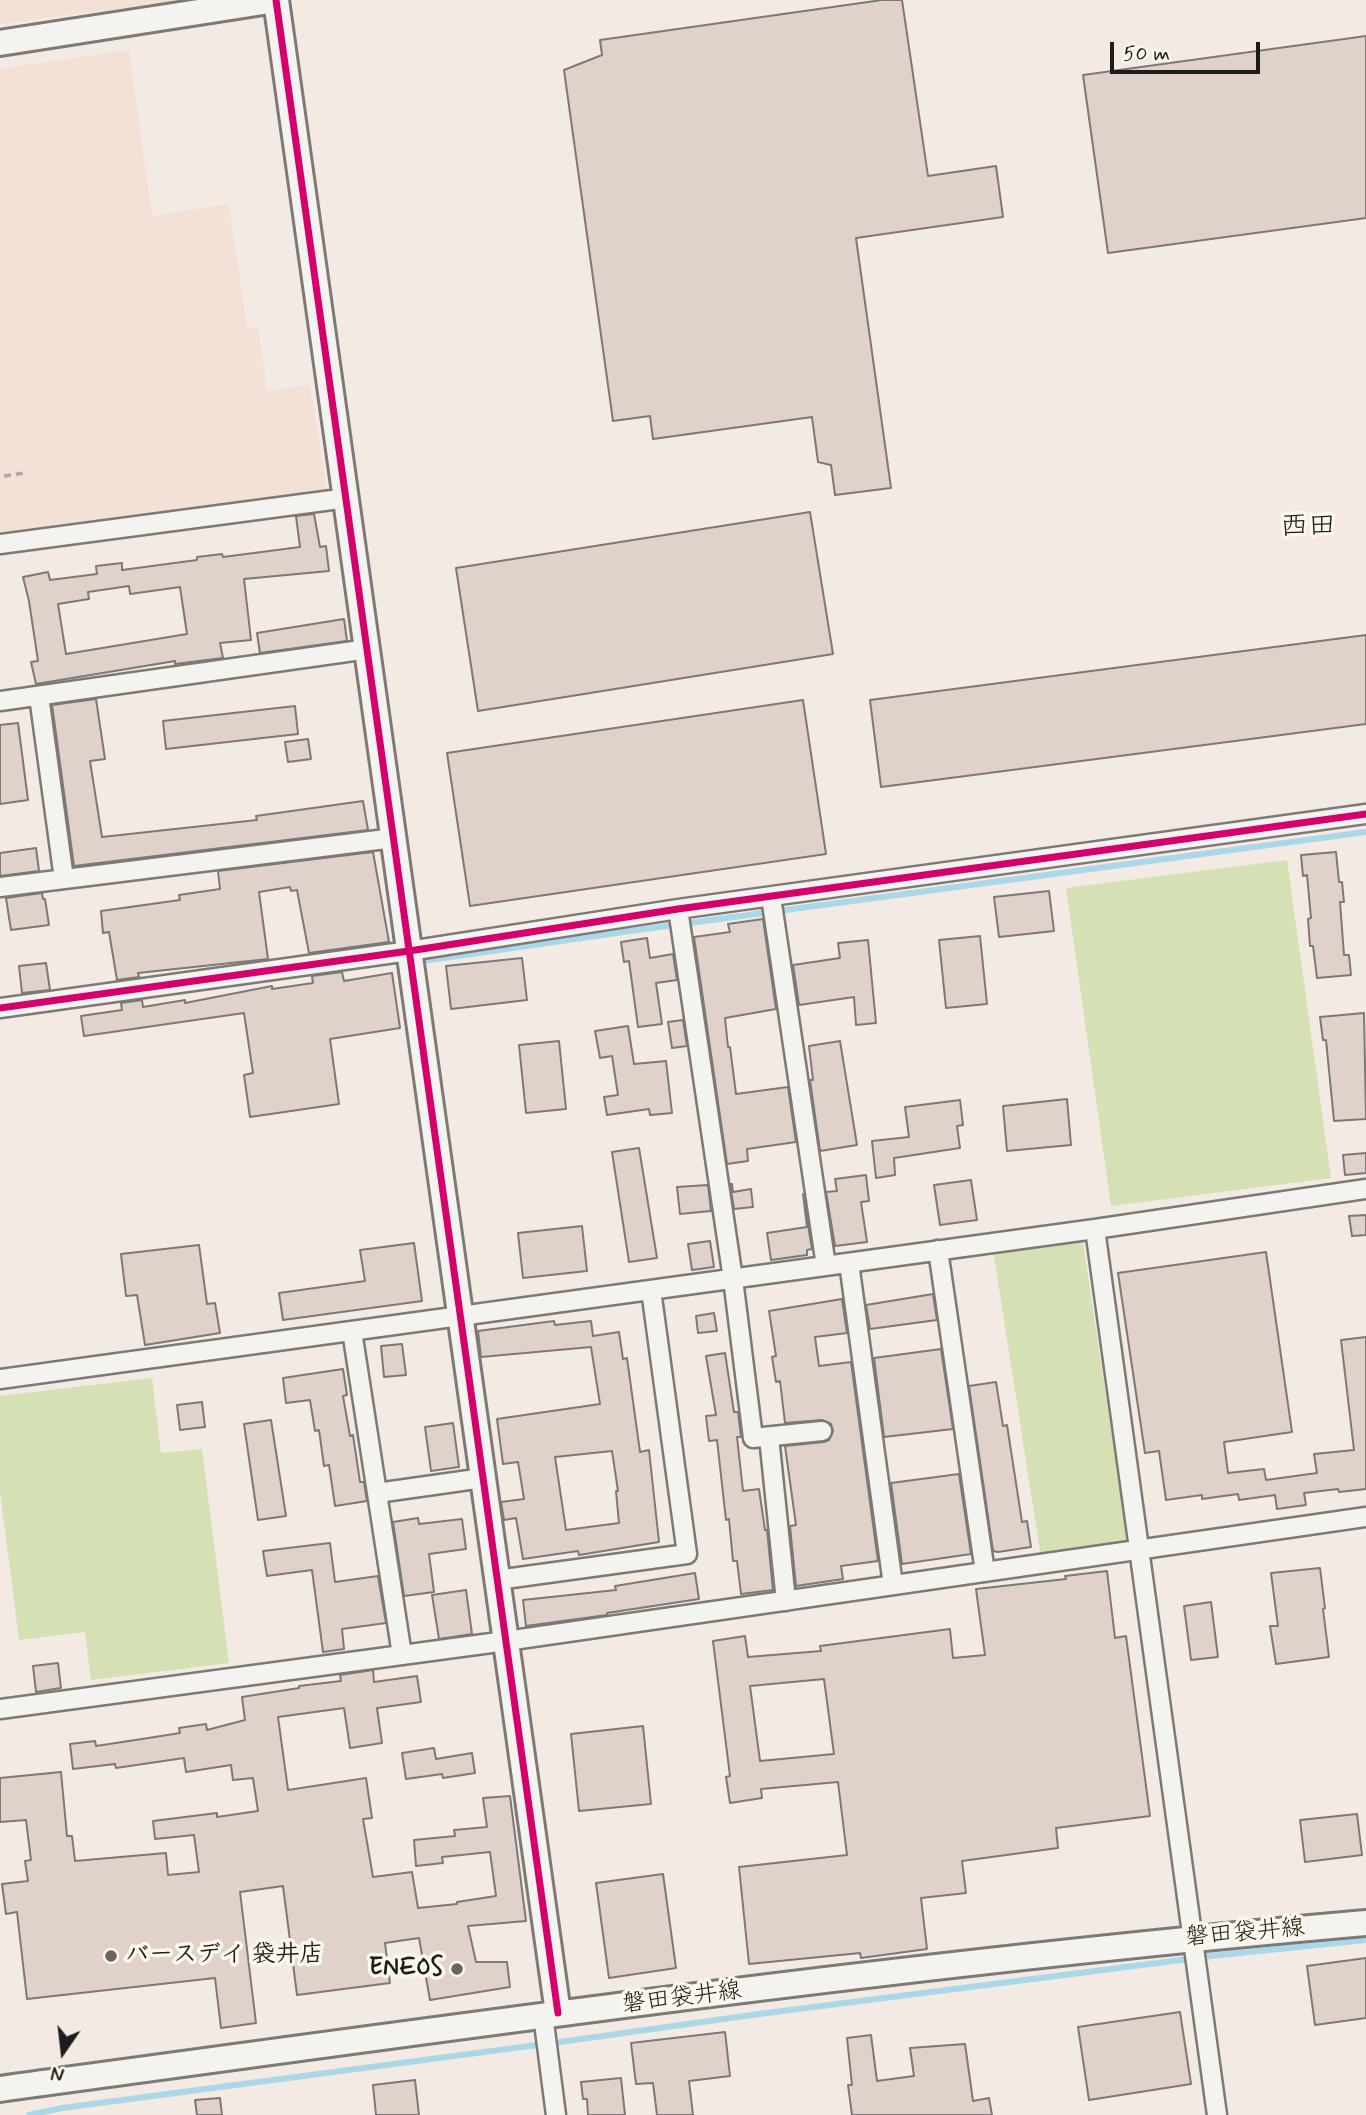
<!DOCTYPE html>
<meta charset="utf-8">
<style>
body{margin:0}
#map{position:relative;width:1366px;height:2115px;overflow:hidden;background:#f2eae3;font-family:Mynerve,sans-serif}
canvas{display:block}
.north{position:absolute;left:28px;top:2017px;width:70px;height:70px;-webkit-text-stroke:5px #fbf7ec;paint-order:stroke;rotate:194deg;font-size:19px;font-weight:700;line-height:28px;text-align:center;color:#1c1c1c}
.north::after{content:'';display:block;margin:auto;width:24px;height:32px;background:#1c1c1c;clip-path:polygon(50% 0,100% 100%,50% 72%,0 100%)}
.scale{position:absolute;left:1110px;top:42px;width:150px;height:32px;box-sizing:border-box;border:4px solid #1c1c1c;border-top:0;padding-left:9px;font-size:21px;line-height:24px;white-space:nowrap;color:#1c1c1c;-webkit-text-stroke:5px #fbf7ec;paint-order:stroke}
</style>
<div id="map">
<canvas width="1366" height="2115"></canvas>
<div class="north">N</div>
<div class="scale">50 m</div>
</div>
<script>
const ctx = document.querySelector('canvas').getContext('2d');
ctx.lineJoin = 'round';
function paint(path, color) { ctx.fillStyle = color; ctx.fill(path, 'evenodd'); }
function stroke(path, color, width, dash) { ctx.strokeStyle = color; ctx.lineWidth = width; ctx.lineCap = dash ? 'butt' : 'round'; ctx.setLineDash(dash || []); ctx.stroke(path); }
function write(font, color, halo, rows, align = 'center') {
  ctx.font = font + ' Mynerve,"Klee One",sans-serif'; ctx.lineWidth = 7; ctx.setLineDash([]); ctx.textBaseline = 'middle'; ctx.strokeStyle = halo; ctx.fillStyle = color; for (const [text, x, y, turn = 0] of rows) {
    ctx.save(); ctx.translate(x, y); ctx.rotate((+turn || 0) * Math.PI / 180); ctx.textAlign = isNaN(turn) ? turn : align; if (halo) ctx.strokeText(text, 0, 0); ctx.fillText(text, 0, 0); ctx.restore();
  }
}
paint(new Path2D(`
 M 0,0 L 182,0 L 0,24 Z
 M 129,50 L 152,216 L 229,204 L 247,328 L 258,327 L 267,391 L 310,385 L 327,491 L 0,537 L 0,69 Z`), '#f3e1d5');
paint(new Path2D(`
 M 1287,860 L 1331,1178 L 1111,1206 L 1066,888 Z
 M 1083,1242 L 1129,1551 L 1042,1564 L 992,1243 Z
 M 152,1378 L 161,1453 L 202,1449 L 229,1663 L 91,1680 L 85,1632 L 19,1640 L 0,1491 L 0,1396 Z`), '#d5e0b4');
stroke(new Path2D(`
 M 416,962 L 637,930 L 1366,832
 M 1201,1957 L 1366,1940
 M 553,2043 L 759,2014 L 1189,1959
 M 29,2115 L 62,2108 L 537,2045`), '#aad7e9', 6);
const building = new Path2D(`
 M 882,0 L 902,0 L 928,176 L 996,166 L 1003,217 L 856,238 L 891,488 L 835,495 L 831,465 L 818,462 L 812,417 L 653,439 L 650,416 L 613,421 L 564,70 L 602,55 L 600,40 Z
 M 1366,36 L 1366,218 L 1108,253 L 1083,75 Z
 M 810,512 L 833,654 L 478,711 L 456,568 Z
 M 314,514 L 320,547 L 326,546 L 329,571 L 244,579 L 251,640 L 220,643 L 223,658 L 175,664 L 175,661 L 36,684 L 31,662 L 38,661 L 29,601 L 23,577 L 48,572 L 50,580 L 97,574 L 96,566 L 122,563 L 122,570 L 197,560 L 197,557 L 222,554 L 223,557 L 300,547 L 296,516 ZM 129,586 L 130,594 L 180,587 L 187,634 L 66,654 L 58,604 L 89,599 L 88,592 Z
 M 344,619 L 347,641 L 260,653 L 257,633 Z
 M 1366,635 L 1366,724 L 881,787 L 870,700 Z
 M 96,699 L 105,759 L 90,761 L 102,837 L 257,820 L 256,816 L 363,801 L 368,830 L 74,866 L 52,705 Z
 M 803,700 L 826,854 L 470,906 L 447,753 Z
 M 295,706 L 298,734 L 166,749 L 163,721 Z
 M 18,723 L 28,800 L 0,804 L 0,725 Z
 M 308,739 L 311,759 L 288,762 L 285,742 Z
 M 36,848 L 39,871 L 0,876 L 0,853 Z
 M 373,852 L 389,942 L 309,953 L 297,890 L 291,891 L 290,887 L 259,892 L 268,959 L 138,973 L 139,977 L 117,980 L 109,932 L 103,933 L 101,911 L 180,900 L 179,895 L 220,889 L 218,871 Z
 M 1336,852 L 1339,882 L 1342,882 L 1344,902 L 1340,902 L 1344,955 L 1349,955 L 1351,975 L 1317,978 L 1313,946 L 1310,946 L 1308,919 L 1311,918 L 1307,875 L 1303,876 L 1301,855 Z
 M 1049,891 L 1054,931 L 999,937 L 994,897 Z
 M 42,893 L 43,899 L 45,899 L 49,925 L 11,930 L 6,898 Z
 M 763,919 L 776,1009 L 725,1018 L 728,1047 L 730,1047 L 736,1094 L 788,1087 L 796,1142 L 747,1149 L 748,1161 L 727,1164 L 694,937 L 730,932 L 728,924 Z
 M 980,936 L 987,1004 L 946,1008 L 939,940 Z
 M 647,938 L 650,958 L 673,954 L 677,980 L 656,983 L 662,1024 L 638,1027 L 629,961 L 624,962 L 621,942 Z
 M 868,940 L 876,1023 L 856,1025 L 854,997 L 799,1005 L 793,965 L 840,958 L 838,943 Z
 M 522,958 L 527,1000 L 451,1009 L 446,966 Z
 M 46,963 L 50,990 L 22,993 L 19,966 Z
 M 342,972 L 344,981 L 392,973 L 400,1028 L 330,1039 L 339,1104 L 250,1117 L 244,1075 L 253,1073 L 244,1013 L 84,1036 L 81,1016 L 122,1010 L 121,1003 L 142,1000 L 143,1007 L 185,1000 L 185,1003 L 272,986 L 272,989 L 313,983 L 312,976 Z
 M 1364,1013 L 1366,1119 L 1334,1121 L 1326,1040 L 1323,1040 L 1320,1017 Z
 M 683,1020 L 687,1046 L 672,1048 L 668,1022 Z
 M 628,1026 L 634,1064 L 666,1061 L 672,1113 L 650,1115 L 649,1109 L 607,1115 L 604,1097 L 618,1095 L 612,1056 L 600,1058 L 595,1031 Z
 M 559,1041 L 566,1109 L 526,1113 L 519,1045 Z
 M 840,1041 L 857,1145 L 820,1151 L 810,1080 L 813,1080 L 809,1046 Z
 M 1067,1099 L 1071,1145 L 1007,1151 L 1003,1106 Z
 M 960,1100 L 963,1125 L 957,1126 L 960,1148 L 894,1158 L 895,1175 L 876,1178 L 872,1141 L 909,1137 L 905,1107 Z
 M 639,1148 L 657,1258 L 629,1262 L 612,1152 Z
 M 1366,1153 L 1366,1173 L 1345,1175 L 1343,1155 Z
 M 866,1175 L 869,1201 L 861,1202 L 867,1242 L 835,1246 L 826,1192 L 837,1191 L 835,1179 Z
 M 971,1180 L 977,1220 L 940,1225 L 934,1185 Z
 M 730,1184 L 732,1184 L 733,1192 L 751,1189 L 753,1207 L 734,1209 Z
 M 708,1185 L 711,1211 L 680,1214 L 677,1187 Z
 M 803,1194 L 812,1249 L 807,1250 L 807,1255 L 771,1260 L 767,1233 L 807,1227 Z
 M 1366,1215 L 1366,1235 L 1352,1236 L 1349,1216 Z
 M 582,1226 L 587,1271 L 523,1278 L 518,1233 Z
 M 710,1241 L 714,1267 L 692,1270 L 688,1244 Z
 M 414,1243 L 422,1301 L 283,1320 L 279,1293 L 365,1281 L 360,1250 Z
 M 199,1245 L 207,1304 L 215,1303 L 220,1333 L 145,1345 L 137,1295 L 126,1296 L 121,1254 Z
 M 1266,1252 L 1292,1432 L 1224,1442 L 1228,1473 L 1264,1469 L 1266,1480 L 1317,1473 L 1314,1454 L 1354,1450 L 1341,1340 L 1366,1337 L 1366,1489 L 1339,1492 L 1338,1489 L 1304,1493 L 1306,1505 L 1277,1509 L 1275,1495 L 1239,1500 L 1238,1494 L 1202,1499 L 1202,1495 L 1166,1500 L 1159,1451 L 1145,1453 L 1118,1273 Z
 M 933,1294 L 937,1320 L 870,1329 L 866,1305 Z
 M 842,1299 L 847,1333 L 815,1337 L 819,1366 L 851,1362 L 878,1561 L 841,1566 L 843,1579 L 796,1586 L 790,1526 L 796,1525 L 785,1446 L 824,1442 L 829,1440 L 833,1431 L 831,1424 L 822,1420 L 785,1423 L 780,1381 L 776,1382 L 772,1357 L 776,1356 L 769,1311 Z
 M 714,1313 L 717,1331 L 698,1333 L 696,1316 Z
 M 554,1321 L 555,1325 L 591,1321 L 593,1336 L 619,1332 L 623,1359 L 627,1358 L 640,1452 L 649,1450 L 659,1542 L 579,1555 L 578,1551 L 523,1559 L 516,1518 L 504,1520 L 501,1502 L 524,1499 L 518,1462 L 503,1464 L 497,1419 L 600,1404 L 591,1347 L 481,1357 L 478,1331 ZM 612,1451 L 618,1491 L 616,1491 L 619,1523 L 566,1530 L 555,1457 Z
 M 402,1344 L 406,1375 L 384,1377 L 381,1346 Z
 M 941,1349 L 953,1429 L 884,1437 L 874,1358 Z
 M 725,1353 L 734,1412 L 738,1412 L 741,1437 L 737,1437 L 743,1491 L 759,1489 L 765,1530 L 767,1530 L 773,1590 L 741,1594 L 737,1561 L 733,1561 L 729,1519 L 726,1520 L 717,1440 L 709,1441 L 706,1416 L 716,1415 L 706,1356 Z
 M 343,1369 L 347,1395 L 343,1396 L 350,1436 L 353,1435 L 360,1482 L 364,1482 L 367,1501 L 335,1506 L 329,1465 L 324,1466 L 319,1430 L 315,1431 L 310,1400 L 286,1403 L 283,1378 Z
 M 996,1382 L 1003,1426 L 1007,1425 L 1022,1522 L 1027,1521 L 1031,1547 L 998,1552 L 993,1551 L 969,1386 Z
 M 202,1402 L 205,1427 L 180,1430 L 177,1405 Z
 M 271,1420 L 286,1516 L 258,1520 L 244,1424 Z
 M 453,1423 L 459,1467 L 431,1471 L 425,1427 Z
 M 959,1474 L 971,1554 L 902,1564 L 891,1483 Z
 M 418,1518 L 419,1524 L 462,1519 L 466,1549 L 429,1554 L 434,1592 L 404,1596 L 393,1522 Z
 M 330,1543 L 335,1582 L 378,1576 L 386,1623 L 342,1629 L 344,1649 L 323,1652 L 312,1570 L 267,1576 L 263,1551 Z
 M 1320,1568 L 1325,1608 L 1323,1609 L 1329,1657 L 1276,1664 L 1270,1626 L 1278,1626 L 1271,1573 Z
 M 1107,1571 L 1115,1638 L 1126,1636 L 1150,1816 L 1056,1828 L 1058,1848 L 962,1861 L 966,1893 L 921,1898 L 927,1949 L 861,1958 L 860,1953 L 749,1964 L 739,1867 L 847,1855 L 838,1782 L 761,1789 L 762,1798 L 730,1803 L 726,1777 L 730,1776 L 713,1641 L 745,1636 L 748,1657 L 821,1651 L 820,1646 L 950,1629 L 953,1658 L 985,1655 L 976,1589 L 1066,1579 L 1065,1576 ZM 824,1679 L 834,1754 L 760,1761 L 750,1686 Z
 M 695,1573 L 699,1599 L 607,1613 L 607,1615 L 526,1626 L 523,1600 L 616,1590 L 615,1586 Z
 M 466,1590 L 472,1634 L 439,1639 L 432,1595 Z
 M 1211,1602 L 1218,1657 L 1191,1660 L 1184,1606 Z
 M 58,1663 L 61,1688 L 36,1692 L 33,1666 Z
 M 373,1670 L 374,1682 L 417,1676 L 421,1702 L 377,1708 L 382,1743 L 350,1748 L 344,1708 L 278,1717 L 288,1790 L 366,1778 L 372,1818 L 363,1819 L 373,1877 L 412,1872 L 418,1908 L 457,1904 L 457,1902 L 496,1896 L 490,1852 L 442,1857 L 443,1863 L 416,1866 L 414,1840 L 455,1836 L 454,1830 L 487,1827 L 483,1798 L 510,1796 L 526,1921 L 468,1926 L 476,1962 L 507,1962 L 510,1987 L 430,2000 L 419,1938 L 385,1943 L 390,1983 L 297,1995 L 283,1886 L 240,1892 L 256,2023 L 221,2028 L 215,1978 L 27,1999 L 17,1912 L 6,1914 L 2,1884 L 28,1881 L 25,1861 L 31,1860 L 26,1820 L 0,1822 L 0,1778 L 61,1772 L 67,1836 L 72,1836 L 75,1861 L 166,1853 L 168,1875 L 199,1872 L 194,1835 L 155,1839 L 153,1821 L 217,1813 L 217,1817 L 258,1811 L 253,1778 L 233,1780 L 231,1765 L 186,1772 L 184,1758 L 116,1768 L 115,1764 L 73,1769 L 70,1744 L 95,1741 L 96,1746 L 142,1739 L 180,1733 L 179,1728 L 206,1724 L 207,1730 L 245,1720 L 242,1697 L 299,1688 L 299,1686 L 341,1681 L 340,1675 Z
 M 643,1726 L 651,1804 L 579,1811 L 571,1734 Z
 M 434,1748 L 436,1759 L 472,1753 L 475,1773 L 443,1778 L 442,1774 L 406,1779 L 402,1753 Z
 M 1357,1814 L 1362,1855 L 1305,1862 L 1300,1820 Z
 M 663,1874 L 676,1968 L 609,1978 L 596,1883 Z
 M 1366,1958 L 1366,2018 L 1315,2025 L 1307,1966 Z
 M 1180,2012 L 1191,2084 L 1089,2100 L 1078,2027 Z
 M 725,2032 L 730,2076 L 689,2081 L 693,2115 L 657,2115 L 653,2083 L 636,2084 L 631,2043 Z
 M 871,2035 L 877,2081 L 914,2076 L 910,2048 L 965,2044 L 973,2101 L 989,2098 L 992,2115 L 852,2115 L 848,2085 L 852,2085 L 847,2038 Z
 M 621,2078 L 625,2115 L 588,2115 L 587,2099 L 583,2099 L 581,2082 Z
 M 415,2080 L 419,2115 L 376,2115 L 373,2085 Z
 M 220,2098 L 222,2115 L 197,2115 L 195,2100 Z`);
paint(building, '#e0d2cb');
stroke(building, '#7c7976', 2);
const street = new Path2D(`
 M 0,544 L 347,498
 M 39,696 L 64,879
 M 0,701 L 368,649
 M 0,887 L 394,838
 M 771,897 L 826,1266
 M 678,909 L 733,1279 L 753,1438 L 822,1431
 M 0,1008 L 409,951 L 678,909 L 1366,814
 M 1095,1229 L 1217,2115
 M 938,1250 L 985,1572
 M 849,1263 L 893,1585
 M 352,1331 L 402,1655
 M 0,1379 L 1095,1229 L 1366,1189
 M 769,1437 L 786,1601
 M 377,1493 L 483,1478
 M 497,1580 L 687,1554 L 651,1290
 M 0,1709 L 506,1641 L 1366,1517
 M 543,2015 L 556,2115`);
const secondary = new Path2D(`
 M 276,0 L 558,2013
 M 0,43 L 276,0
 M 0,2089 C 454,2027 909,1963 1366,1923`);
stroke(street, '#7c7976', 23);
stroke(secondary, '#7c7976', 30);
stroke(new Path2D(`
 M 4,476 L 24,473`), '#aba9a7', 3.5, [7, 5]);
stroke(street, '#f5f3ef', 18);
stroke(secondary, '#f5f3ef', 24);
stroke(new Path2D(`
 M 276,0 L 558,2013
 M 0,1008 L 409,951 L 678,909 L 1366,814`), '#d6006c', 7);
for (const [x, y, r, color] of [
 [111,1956,7,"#676462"],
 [457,1969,7,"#676462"]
]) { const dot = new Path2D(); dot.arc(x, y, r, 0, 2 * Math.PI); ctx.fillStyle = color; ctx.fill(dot); stroke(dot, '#fbf7ec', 2.5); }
write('24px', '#1c1c1c', '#fbf7ec', [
 ["磐田袋井線",1245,1934,-5],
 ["磐田袋井線",682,1999,-7]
]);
write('bold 24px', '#1c1c1c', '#fbf7ec', [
 ["バースデイ 袋井店",125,1956],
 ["ENEOS",443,1969,"right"]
], 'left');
write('28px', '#1c1c1c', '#fbf7ec', [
 ["西田",1308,528]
]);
</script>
